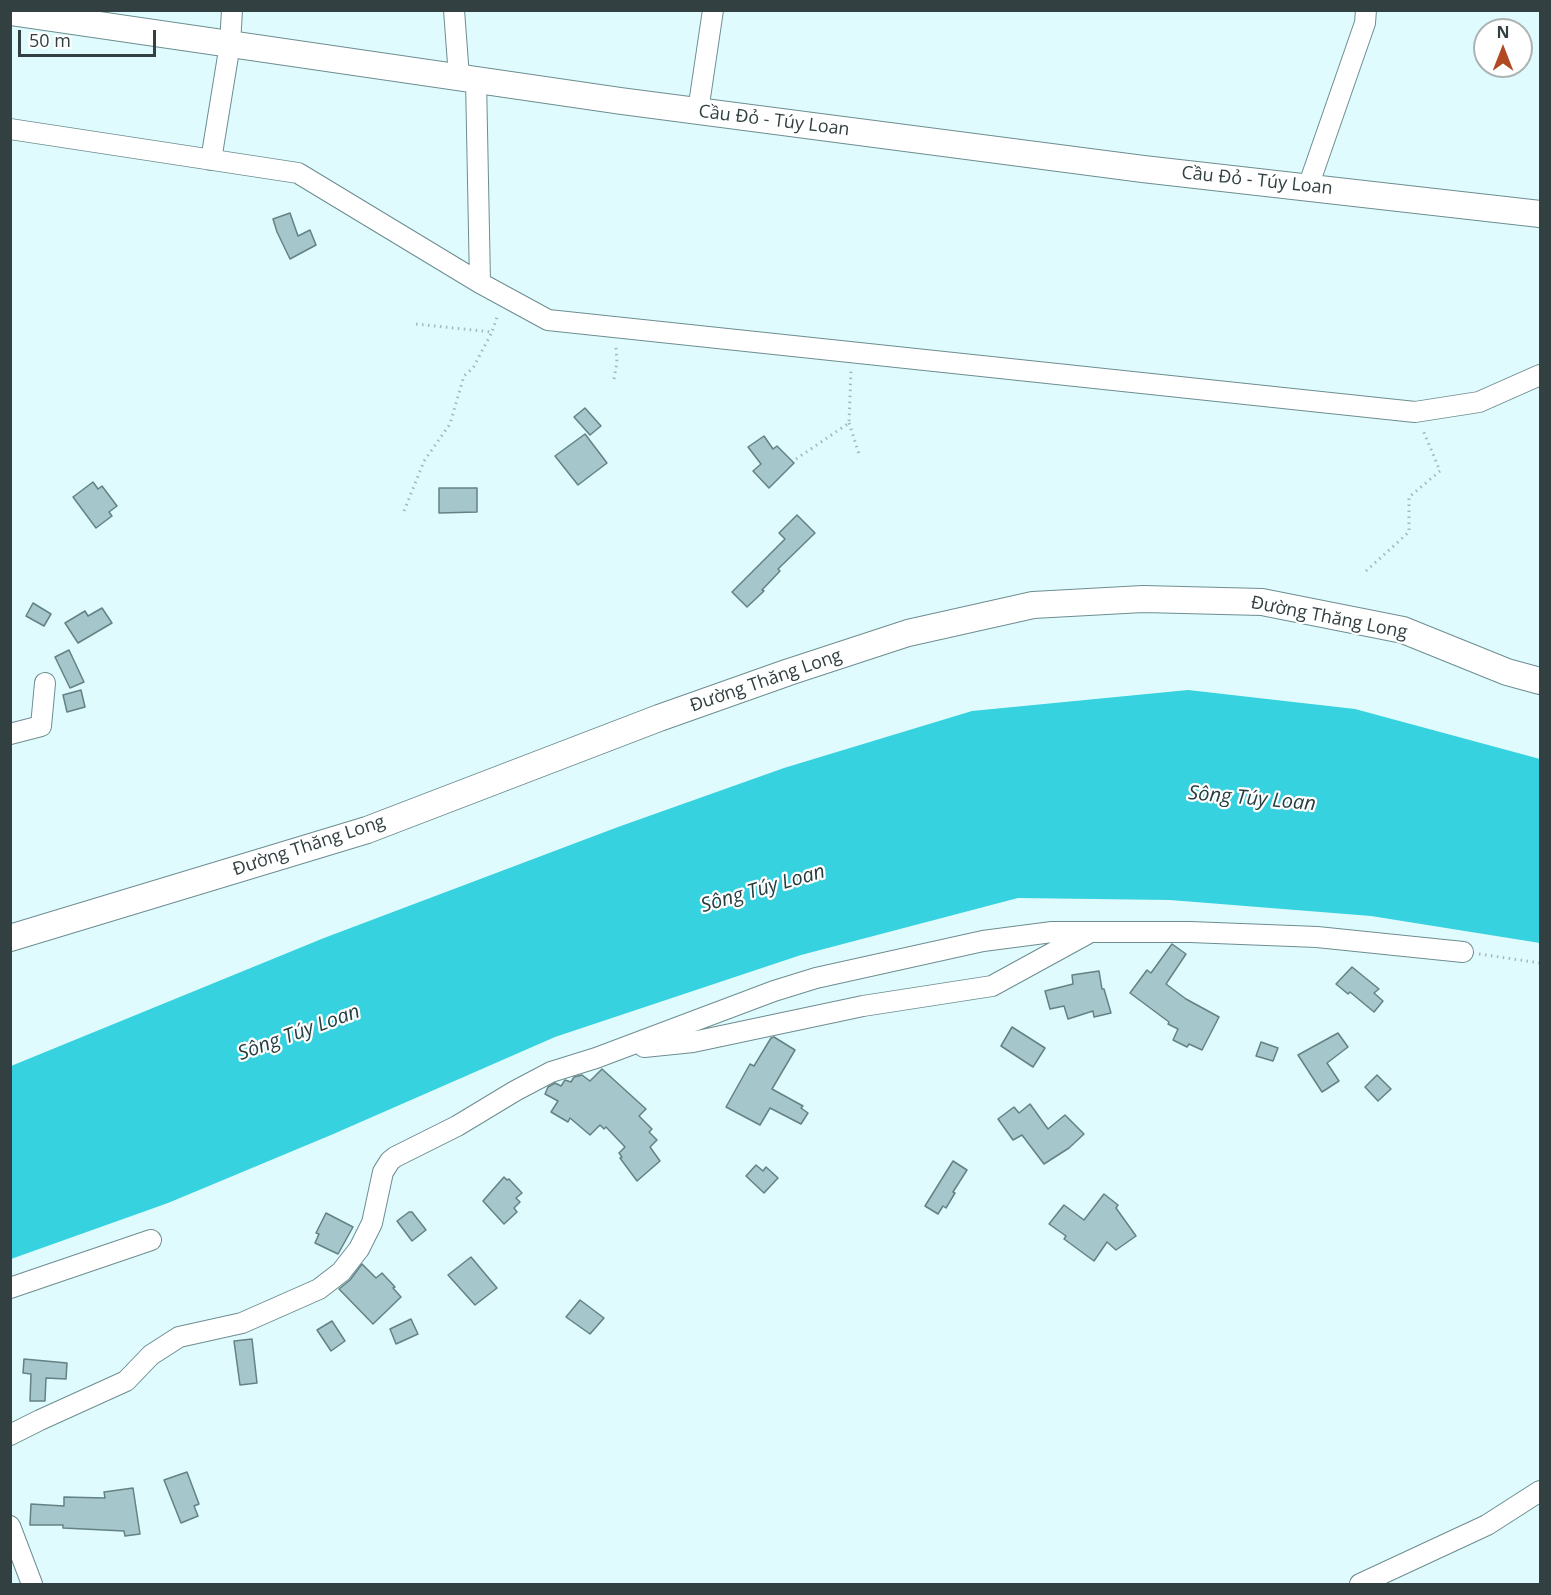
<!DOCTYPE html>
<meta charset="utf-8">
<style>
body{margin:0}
#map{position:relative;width:1551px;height:1595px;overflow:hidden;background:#e0fbfe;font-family:"Open Sans",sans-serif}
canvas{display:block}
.frame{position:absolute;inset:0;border:12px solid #324041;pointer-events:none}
.north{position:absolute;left:1473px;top:18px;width:60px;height:60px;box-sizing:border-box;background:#fff;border:2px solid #adb3b3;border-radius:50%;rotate:0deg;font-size:16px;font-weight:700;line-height:24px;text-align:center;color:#324041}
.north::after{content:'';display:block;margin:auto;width:21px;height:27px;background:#b14a23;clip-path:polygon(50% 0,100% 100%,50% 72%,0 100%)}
.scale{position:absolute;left:18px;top:30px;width:138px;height:27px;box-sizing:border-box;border:3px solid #324041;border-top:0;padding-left:8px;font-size:18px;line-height:21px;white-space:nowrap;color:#324041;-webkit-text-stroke:4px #fff;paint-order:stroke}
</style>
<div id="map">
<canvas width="1551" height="1595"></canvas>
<div class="frame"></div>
<div class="north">N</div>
<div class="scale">50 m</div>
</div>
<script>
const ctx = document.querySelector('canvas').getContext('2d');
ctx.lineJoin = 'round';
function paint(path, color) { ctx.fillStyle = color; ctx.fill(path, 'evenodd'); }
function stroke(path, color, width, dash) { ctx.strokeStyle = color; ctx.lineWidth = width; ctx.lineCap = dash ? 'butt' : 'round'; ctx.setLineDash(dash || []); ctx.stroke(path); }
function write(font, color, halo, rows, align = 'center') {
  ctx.font = font + ' "Open Sans",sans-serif'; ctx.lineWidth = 4.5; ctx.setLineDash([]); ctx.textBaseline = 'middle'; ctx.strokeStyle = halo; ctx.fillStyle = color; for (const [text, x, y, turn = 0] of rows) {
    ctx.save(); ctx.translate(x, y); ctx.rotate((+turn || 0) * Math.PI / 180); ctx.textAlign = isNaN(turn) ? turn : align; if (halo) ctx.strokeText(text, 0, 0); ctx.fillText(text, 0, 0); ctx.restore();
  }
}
paint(new Path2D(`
 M 1188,690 L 1355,709 L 1540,759 L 1540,943 L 1371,916 L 1170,900 L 1018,898 L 801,955 L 555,1037 L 331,1135 L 168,1203 L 11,1259 L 11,1066 L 324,938 L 618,827 L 784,768 L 972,711 Z`), '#36d2df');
const building = new Path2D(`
 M 290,213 L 298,236 L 310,230 L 316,245 L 290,259 L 277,232 L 273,219 Z
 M 585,408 L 601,426 L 590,435 L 574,417 Z
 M 585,434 L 607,463 L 578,485 L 555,456 Z
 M 764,436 L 773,449 L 777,446 L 794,463 L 769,488 L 753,471 L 761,464 L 748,447 Z
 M 93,482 L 98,489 L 102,486 L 117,506 L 109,512 L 112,516 L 96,528 L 73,497 Z
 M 439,488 L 477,488 L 477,512 L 439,513 Z
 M 797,515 L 815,533 L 778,569 L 780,571 L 762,590 L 764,591 L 747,607 L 732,592 L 785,539 L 779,533 Z
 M 33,603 L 51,614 L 44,626 L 26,616 Z
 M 102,608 L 112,623 L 78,643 L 65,623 L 85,611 L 88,616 Z
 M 69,650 L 84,682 L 70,688 L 55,657 Z
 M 81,690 L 85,707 L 67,712 L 63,695 Z
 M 1172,944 L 1186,954 L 1166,984 L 1186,999 L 1219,1017 L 1202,1050 L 1189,1044 L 1187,1047 L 1173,1040 L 1178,1029 L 1168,1024 L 1169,1022 L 1130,993 L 1147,970 L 1151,973 Z
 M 1352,967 L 1379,989 L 1374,993 L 1383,1001 L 1374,1012 L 1350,992 L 1348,994 L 1336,984 Z
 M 1099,971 L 1102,989 L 1104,989 L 1111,1013 L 1094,1017 L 1093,1011 L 1068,1019 L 1064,1006 L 1050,1009 L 1045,991 L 1073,984 L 1072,975 Z
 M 1012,1027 L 1045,1048 L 1033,1067 L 1001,1046 Z
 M 1338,1033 L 1348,1047 L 1327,1063 L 1339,1081 L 1322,1092 L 1298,1055 Z
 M 774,1037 L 795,1050 L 772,1089 L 803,1106 L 801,1108 L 808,1113 L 801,1124 L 770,1108 L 760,1125 L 726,1107 L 750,1064 L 754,1066 L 771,1038 Z
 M 1261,1042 L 1278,1048 L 1273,1061 L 1256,1056 Z
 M 602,1069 L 646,1109 L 639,1116 L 652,1129 L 649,1132 L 657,1140 L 650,1147 L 660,1161 L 637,1181 L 620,1158 L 622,1157 L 619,1153 L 625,1147 L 606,1127 L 604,1129 L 600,1125 L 590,1135 L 570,1118 L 568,1122 L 551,1112 L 558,1101 L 545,1094 L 548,1087 L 555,1083 L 561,1086 L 565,1080 L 571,1082 L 574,1077 L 582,1075 L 590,1081 Z
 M 1377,1075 L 1391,1089 L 1378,1101 L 1365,1087 Z
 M 1030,1104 L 1048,1129 L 1065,1115 L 1084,1134 L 1069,1148 L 1044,1164 L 1022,1135 L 1013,1140 L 998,1119 L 1014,1107 L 1019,1113 Z
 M 953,1161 L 967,1170 L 953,1192 L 955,1193 L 946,1208 L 943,1206 L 938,1214 L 925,1206 Z
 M 756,1165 L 763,1171 L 766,1167 L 778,1178 L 764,1193 L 746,1176 Z
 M 504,1177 L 507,1180 L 509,1179 L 522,1193 L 516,1198 L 520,1202 L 514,1208 L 517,1212 L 504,1224 L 483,1201 Z
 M 1104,1194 L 1118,1205 L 1116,1208 L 1136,1236 L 1116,1250 L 1107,1242 L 1094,1261 L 1064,1239 L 1066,1236 L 1049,1224 L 1064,1205 L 1084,1220 Z
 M 409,1212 L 412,1212 L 426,1230 L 412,1241 L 397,1221 Z
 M 326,1213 L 353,1227 L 338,1254 L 315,1243 L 319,1234 L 316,1233 Z
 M 471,1257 L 497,1288 L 475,1305 L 448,1275 Z
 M 362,1264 L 376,1278 L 382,1273 L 395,1287 L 393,1288 L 401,1297 L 373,1324 L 339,1289 L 350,1280 Z
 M 580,1300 L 604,1318 L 590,1334 L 566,1317 Z
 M 411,1319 L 418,1334 L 396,1344 L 390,1329 Z
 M 332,1321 L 345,1341 L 331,1351 L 317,1330 Z
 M 252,1339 L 257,1383 L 240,1385 L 234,1341 Z
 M 24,1359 L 67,1363 L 66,1379 L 46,1378 L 45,1401 L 30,1401 L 31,1374 L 23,1373 Z
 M 187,1472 L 199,1504 L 194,1506 L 198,1516 L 181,1523 L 164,1480 Z
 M 133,1488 L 140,1534 L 125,1536 L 124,1531 L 63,1528 L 63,1525 L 30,1525 L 31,1504 L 64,1506 L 64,1497 L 105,1498 L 104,1492 Z`);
paint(building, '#a5c6ca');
stroke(building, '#638285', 1.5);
const minor = new Path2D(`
 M 454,10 L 459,77
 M 476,79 L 480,283 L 548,320 L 1415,412 L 1479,402 L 1540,375
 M 698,111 L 713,10
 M 10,129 L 298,173 L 480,283
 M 211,160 L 230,44 L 232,10
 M 1308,187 L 1365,23 L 1366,10
 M 10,734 L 41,726 L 45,683
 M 644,1047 L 693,1042 L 863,1006 L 992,986 L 1087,934
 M 10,1288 L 151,1240
 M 10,1435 L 40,1420 L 126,1381 L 151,1355 L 179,1337 L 242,1323 L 319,1289 L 341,1272 L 359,1249 L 372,1223 L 383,1172 L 390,1161 L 395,1157 L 457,1126 L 515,1091 L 551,1072 L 596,1058 L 774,991 L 816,978 L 983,941 L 1052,932 L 1190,932 L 1317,937 L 1463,952
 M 10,1526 L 32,1584
 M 1360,1584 L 1487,1525 L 1540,1491`);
const tertiary = new Path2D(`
 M 10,12 L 621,101 L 1143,169 L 1540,214
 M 10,938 L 367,830 L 659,718 L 789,672 L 908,633 L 1033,605 L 1143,599 L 1262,602 L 1403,630 L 1507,672 L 1540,681`);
stroke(minor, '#6d8d90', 22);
stroke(tertiary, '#6d8d90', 28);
stroke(new Path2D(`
 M 416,324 L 492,332 L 498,314
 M 614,379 L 617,362 L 616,347
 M 849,423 L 859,454
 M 796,459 L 849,423 L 851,369
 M 404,511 L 424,461 L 450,424 L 464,376 L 473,368 L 492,332
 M 1366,571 L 1409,532 L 1409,497 L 1440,471 L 1423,430
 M 1479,954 L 1540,963`), '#a2b8ba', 3, [1.5, 4.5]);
stroke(minor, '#fff', 20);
stroke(tertiary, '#fff', 26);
write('18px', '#324041', '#fff', [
 ["Cầu Đỏ - Túy Loan",774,121,7],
 ["Cầu Đỏ - Túy Loan",1257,181,6],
 ["Đường Thăng Long",1329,618,11],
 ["Đường Thăng Long",766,681,-19],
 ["Đường Thăng Long",309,846,-18]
]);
write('italic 20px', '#253e40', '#fff', [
 ["Sông Túy Loan",1252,799,5],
 ["Sông Túy Loan",763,889,-16],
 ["Sông Túy Loan",299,1033,-20]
]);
</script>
